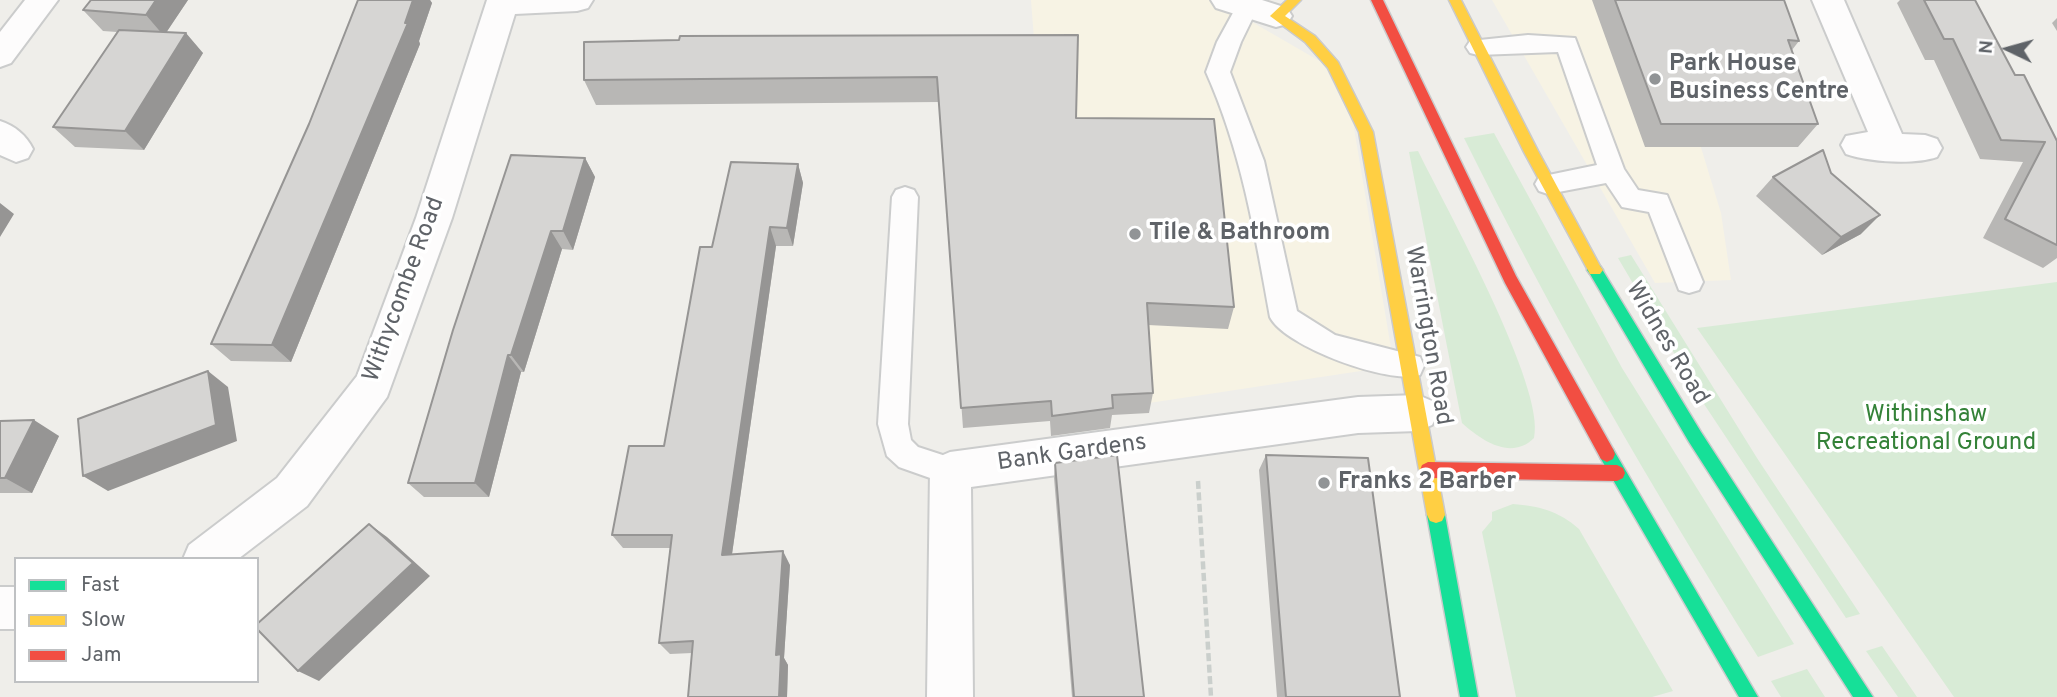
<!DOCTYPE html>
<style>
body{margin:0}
#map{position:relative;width:2057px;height:697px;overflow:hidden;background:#efeeea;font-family:Overpass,sans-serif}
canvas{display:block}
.legend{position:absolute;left:14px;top:557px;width:245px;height:126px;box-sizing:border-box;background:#fff;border:2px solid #bfc1c3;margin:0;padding:9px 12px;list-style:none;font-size:21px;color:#5f6368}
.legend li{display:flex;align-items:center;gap:14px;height:35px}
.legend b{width:35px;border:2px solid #bfc1c3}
.north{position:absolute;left:1973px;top:14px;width:70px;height:70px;-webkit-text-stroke:5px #fff;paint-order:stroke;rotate:275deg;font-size:19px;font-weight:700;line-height:28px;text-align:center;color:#5f6368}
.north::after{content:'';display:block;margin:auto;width:24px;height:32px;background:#5f6368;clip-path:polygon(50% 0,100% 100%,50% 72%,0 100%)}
</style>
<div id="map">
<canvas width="2057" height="697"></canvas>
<ul class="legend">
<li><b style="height:9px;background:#16e098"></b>Fast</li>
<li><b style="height:9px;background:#ffcf43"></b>Slow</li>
<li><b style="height:9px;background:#f24e42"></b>Jam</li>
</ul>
<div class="north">N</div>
</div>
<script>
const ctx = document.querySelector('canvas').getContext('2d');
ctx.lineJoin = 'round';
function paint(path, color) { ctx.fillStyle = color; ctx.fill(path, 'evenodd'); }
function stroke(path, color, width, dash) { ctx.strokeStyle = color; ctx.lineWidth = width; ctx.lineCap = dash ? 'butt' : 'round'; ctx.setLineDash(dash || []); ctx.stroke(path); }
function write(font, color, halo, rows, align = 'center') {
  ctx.font = font + ' Overpass,sans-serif'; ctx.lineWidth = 7; ctx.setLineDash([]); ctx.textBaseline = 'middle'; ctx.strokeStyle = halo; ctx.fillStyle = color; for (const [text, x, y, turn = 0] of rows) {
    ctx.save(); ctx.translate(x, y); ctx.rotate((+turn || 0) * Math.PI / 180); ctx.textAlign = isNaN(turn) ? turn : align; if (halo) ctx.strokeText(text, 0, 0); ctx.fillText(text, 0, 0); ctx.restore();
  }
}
paint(new Path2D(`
 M 1031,0 L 1214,0 L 1323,63 L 1353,122 L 1394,366 L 1063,416 Z
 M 1492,0 L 1656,0 L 1721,213 L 1731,280 L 1655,283 Z`), '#f7f3e4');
paint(new Path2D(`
 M 1494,133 L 1622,368 L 1794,644 L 1758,657 C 1652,489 1552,316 1464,138 Z
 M 1418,151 C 1444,204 1547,389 1534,438 C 1511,461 1481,440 1462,423 L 1409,152 Z
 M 1631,255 L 1757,458 L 1860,614 L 1846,618 L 1704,404 L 1618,258 Z
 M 2057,282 L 2057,697 L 1954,697 L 1697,328 Z
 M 1513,504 C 1539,506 1559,511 1579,529 L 1673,691 L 1652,697 L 1516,697 L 1482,532 L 1492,520 L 1492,512 Z
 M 1882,646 L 1917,697 L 1898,697 L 1866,651 Z
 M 1807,669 L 1825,697 L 1781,697 L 1771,681 Z`), '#d8ebd6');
const lane = new Path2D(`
 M 1240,0 L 1256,0 L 1259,5 L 1241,42 L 1230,72 L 1264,161 L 1297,311 L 1335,335 L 1420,357 L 1424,366 L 1420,375 C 1390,385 1285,347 1270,317 C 1255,233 1241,150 1206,72 L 1217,42 Z
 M 1528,35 L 1575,38 L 1624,169 L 1638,190 L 1667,195 L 1703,282 L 1699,290 L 1689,293 L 1679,290 L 1649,212 L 1622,207 L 1606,183 L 1548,194 L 1539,191 L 1535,184 L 1539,177 L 1597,165 L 1558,52 L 1478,55 L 1470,53 L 1466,47 L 1470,41 Z
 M 905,187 L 914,190 L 918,197 L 908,424 L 911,440 L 918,447 L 961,461 L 965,471 L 961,481 L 950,485 L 899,467 L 887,456 L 878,424 L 892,197 L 896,190 Z`);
const street = new Path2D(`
 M 25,0 L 58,0 L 11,63 L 0,67 L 0,32 Z
 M 487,0 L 593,0 L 588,8 L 577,11 L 515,14 L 452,218 L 387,397 L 307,506 L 238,559 L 183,559 L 189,545 L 277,478 L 357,376 L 416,218 Z
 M 1211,0 L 1262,0 L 1287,8 L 1292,16 L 1287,24 L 1276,27 L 1216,8 Z
 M 1812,0 L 1844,0 L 1902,134 L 1925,135 L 1937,139 L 1942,148 L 1937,157 C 1914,165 1869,162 1846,154 L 1841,145 L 1846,136 L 1868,132 Z
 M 0,121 C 15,126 26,135 33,149 L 28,158 L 16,162 L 0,155 Z
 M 1418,395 L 1432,401 L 1438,413 L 1432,425 L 1418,431 L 1358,433 L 971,487 L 973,697 L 927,697 L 930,471 L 936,458 L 950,452 L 1358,397 Z
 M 0,587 L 16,587 L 16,629 L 0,629 Z`);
const fast = new Path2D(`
 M 1595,264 L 1600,266 L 1701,432 L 1873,697 L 1853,697 L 1689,442 L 1590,274 L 1587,270 L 1590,266 Z
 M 1607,446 L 1613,449 L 1758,697 L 1739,697 L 1601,459 L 1599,454 L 1601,449 Z
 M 1436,507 L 1442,509 L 1445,515 L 1478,697 L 1460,697 L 1427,515 L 1430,509 Z`);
const slow = new Path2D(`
 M 1287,0 L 1301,0 L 1285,16 L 1315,36 L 1338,62 L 1373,132 L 1445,515 L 1442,521 L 1436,523 L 1430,521 L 1427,515 L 1359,132 L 1328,68 L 1305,42 L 1270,16 Z
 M 1449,0 L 1461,0 L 1538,151 L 1600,266 L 1603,270 L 1600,274 L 1590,274 L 1524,152 Z`);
const jam = new Path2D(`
 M 1371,0 L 1383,0 L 1516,276 L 1613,449 L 1615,454 L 1613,459 L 1607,462 L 1601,459 L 1505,283 Z
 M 1428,462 L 1617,465 L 1623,468 L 1625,473 L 1623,478 L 1617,481 L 1428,478 L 1422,475 L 1420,470 L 1422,465 Z`);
stroke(lane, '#cbcccc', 4);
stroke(street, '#cbcccc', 4);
stroke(fast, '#cacacb', 3);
stroke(slow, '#cacacb', 3);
stroke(jam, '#cacacb', 3);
stroke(new Path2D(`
 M 1198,481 L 1211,697`), '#cacfcc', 4.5, [8, 3.5]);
paint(lane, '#fdfcfc');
paint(street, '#fdfcfc');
paint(fast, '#16e098');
paint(slow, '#ffcf43');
paint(jam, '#f24e42');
paint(new Path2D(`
 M 188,0 L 166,32 L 203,53 L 144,150 L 75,147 L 53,127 L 117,32 L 103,31 L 83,10 Z
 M 413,0 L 430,0 L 432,3 L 419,41 L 420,44 L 291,362 L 231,361 L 211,344 Z
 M 1592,0 L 1784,0 L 1799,41 L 1792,50 L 1818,124 L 1798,147 L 1645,147 Z
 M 1900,0 L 1975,0 L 2015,75 L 2057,141 L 2057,258 L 2043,268 L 1983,238 L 2023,162 L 1980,159 L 1934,60 L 1925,60 L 1897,3 Z
 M 2057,18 L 2057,31 L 2052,23 Z
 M 1078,35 L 1076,118 L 1234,307 L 1228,329 L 1148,325 L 1153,393 L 1149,413 L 1112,415 L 1110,428 L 1051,436 L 1050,421 L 963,428 L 939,102 L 596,105 L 584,80 Z
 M 585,158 L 595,177 L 573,250 L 562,249 L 524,372 L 521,372 L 489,497 L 424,497 L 408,483 Z
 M 798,164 L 803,183 L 793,246 L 776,246 L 732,554 L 790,565 L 784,658 L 788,665 L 787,697 L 688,697 L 692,653 L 670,654 L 659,643 L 670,548 L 623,548 L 612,535 L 664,446 L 712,247 Z
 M 1831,173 L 1861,234 L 1822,255 L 1756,196 L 1773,177 Z
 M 0,421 L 59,436 L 32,493 L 0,493 Z
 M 1266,455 L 1400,697 L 1277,697 L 1259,470 Z
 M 1055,463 L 1144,697 L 1072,697 L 1054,478 Z`), '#b8b7b5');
paint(new Path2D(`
 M 156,0 L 188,0 L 164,36 L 146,15 Z
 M 413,0 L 430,0 L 432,3 L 419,41 L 420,44 L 291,362 L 272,345 L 405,23 Z
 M 186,33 L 203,53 L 144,150 L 125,131 Z
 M 585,158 L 595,177 L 573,250 L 563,231 Z
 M 798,164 L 803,183 L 793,246 L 787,228 Z
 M 0,203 L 14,214 L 0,237 Z
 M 1880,215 L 1861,234 L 1822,255 L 1841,237 Z
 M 770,227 L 776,246 L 730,568 L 722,555 Z
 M 551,231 L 562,249 L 524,372 L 511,355 Z
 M 508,355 L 521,372 L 489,497 L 475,483 Z
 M 208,371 L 228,387 L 237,441 L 108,491 L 83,476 Z
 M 34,420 L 59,436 L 32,493 L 5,478 Z
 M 369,524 L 387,537 L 430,576 L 319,681 L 298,671 Z
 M 783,551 L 790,565 L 784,658 L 788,665 L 787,697 L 779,697 L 776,655 Z`), '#969594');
const building = new Path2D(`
 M 91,0 L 156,0 L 146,15 L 83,10 Z
 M 358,0 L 413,0 L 405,23 L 408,23 L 272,345 L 211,344 L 309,124 Z
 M 1615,0 L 1784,0 L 1799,41 L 1788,40 L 1818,124 L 1661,124 Z
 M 1924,0 L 1975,0 L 2015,75 L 2024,75 L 2057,141 L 2057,245 L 2005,219 L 2045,142 L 2001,140 L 1953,39 L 1944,39 Z
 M 119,30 L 186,33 L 125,131 L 53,127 Z
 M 1078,35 L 1076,118 L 1214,119 L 1234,307 L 1147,303 L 1153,393 L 1112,395 L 1113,408 L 1052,416 L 1051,401 L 961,408 L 937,77 L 584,80 L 584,42 L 679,40 L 680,36 Z
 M 1823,150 L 1831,173 L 1880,215 L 1841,237 L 1773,177 Z
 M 511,155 L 585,158 L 563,231 L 551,231 L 511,355 L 508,355 L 475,483 L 408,483 L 453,330 Z
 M 731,162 L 798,164 L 787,228 L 770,227 L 722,555 L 783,551 L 776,655 L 781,654 L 779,697 L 688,697 L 693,641 L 659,643 L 672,535 L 612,535 L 629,446 L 664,446 L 700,247 L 712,247 Z
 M 208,371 L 216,425 L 83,476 L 78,419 Z
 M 34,420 L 5,478 L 0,478 L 0,421 Z
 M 1117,455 L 1144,697 L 1074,697 L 1055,463 Z
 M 1266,455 L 1368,458 L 1400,697 L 1286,697 Z
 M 369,524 L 413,563 L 298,671 L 257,629 L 257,624 Z`);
paint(building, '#d6d5d3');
stroke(building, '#969594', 2);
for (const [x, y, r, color] of [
 [1655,79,7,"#919496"],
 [1135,234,7,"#919496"],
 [1324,483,7,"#919496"]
]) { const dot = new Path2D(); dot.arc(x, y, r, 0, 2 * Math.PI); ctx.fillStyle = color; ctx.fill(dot); stroke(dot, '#fff', 2.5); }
write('bold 24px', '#5f6368', '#fff', [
 ["Park House",1669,65],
 ["Business Centre",1669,93],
 ["Tile & Bathroom",1149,234],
 ["Franks 2 Barber",1338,483]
], 'left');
write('24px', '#5f6368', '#fff', [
 ["Withycombe Road",405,290,-70],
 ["Warrington Road",1427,336,80],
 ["Widnes Road",1666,344,59],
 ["Bank Gardens",1072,454,-8]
]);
write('24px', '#348238', '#fff', [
 ["Withinshaw",1926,416],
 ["Recreational Ground",1926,444]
]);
</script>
